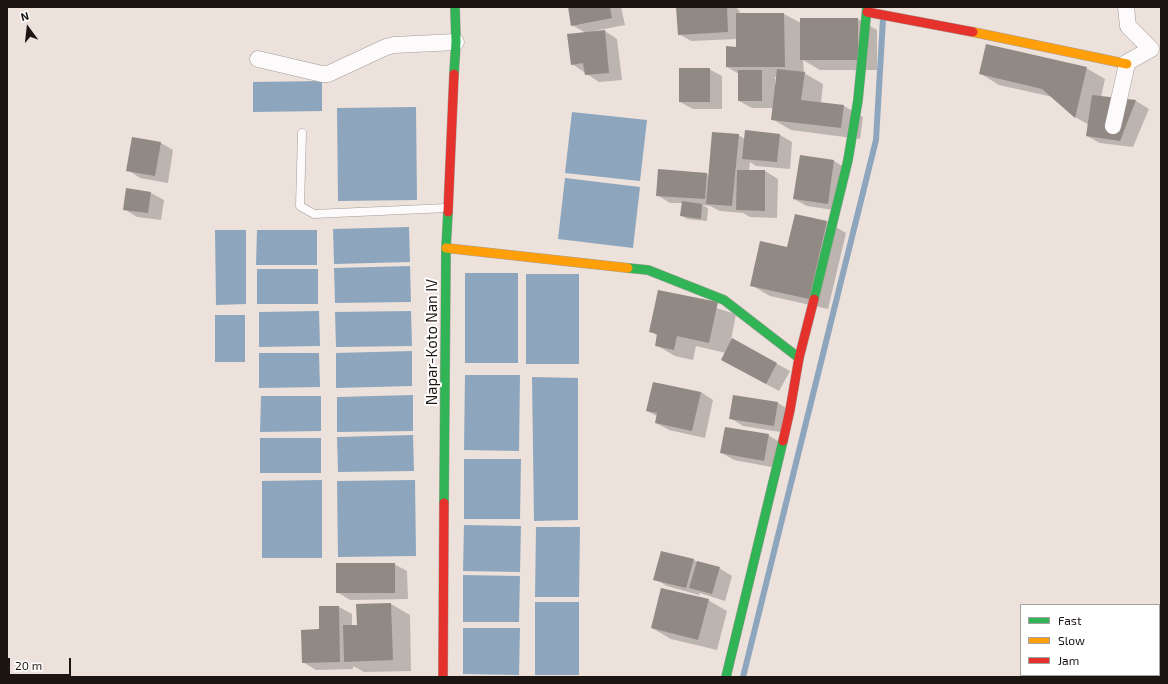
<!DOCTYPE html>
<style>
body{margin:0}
#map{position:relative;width:1168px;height:684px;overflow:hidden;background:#ece1db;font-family:"Exo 2",sans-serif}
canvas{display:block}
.frame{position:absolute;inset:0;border:8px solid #1c1512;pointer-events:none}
.legend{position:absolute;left:1020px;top:604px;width:140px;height:72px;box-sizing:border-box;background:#fff;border:1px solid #a4a1a0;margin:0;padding:5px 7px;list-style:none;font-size:12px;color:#1c1512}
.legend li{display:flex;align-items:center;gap:8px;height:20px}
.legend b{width:20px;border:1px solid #a4a1a0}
.north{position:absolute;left:8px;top:8px;width:40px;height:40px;-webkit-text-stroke:3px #fff;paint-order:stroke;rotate:345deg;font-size:11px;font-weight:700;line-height:16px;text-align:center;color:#1c1512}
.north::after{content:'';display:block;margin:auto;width:14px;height:18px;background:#1c1512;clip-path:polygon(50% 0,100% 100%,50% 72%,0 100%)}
.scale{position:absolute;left:8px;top:658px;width:63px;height:18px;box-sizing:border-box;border:2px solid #1c1512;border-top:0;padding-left:5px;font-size:12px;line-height:14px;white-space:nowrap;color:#1c1512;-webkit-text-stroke:3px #fff;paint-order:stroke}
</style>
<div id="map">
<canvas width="1168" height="684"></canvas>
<div class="frame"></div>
<ul class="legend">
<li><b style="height:5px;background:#30b455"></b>Fast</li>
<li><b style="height:5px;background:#ff9f0a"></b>Slow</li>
<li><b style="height:5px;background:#e5322d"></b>Jam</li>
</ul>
<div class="north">N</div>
<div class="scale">20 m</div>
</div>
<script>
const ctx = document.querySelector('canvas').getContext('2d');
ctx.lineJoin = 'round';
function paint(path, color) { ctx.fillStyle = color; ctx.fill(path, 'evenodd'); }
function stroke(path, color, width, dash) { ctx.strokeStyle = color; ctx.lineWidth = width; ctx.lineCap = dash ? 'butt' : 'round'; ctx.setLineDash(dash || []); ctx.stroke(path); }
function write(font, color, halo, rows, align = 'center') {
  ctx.font = font + ' "Exo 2",sans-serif'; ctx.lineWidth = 4; ctx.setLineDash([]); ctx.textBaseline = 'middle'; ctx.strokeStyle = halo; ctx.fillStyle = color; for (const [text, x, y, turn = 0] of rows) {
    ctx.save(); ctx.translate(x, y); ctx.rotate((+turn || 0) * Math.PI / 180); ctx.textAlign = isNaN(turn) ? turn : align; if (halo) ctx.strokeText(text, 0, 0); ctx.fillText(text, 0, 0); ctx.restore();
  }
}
paint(new Path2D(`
 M 322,81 L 322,111 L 253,112 L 253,82 Z
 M 416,107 L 417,200 L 338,201 L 337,108 Z
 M 572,112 L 647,120 L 640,181 L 565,173 Z
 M 565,178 L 640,187 L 633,248 L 558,239 Z
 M 409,227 L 410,262 L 334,264 L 333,229 Z
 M 215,230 L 246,230 L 246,304 L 216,305 Z
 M 257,230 L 317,230 L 317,265 L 256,265 Z
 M 410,266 L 411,302 L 335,303 L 334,268 Z
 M 257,269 L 318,269 L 318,304 L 257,304 Z
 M 465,273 L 518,273 L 518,363 L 465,363 Z
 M 526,274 L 579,274 L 579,364 L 526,364 Z
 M 319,311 L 320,346 L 259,347 L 259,312 Z
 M 411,311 L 412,346 L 336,347 L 335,312 Z
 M 215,315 L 245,315 L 245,362 L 215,362 Z
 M 412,351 L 412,386 L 336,388 L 336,353 Z
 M 259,353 L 319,353 L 320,387 L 259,388 Z
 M 465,375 L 520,375 L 519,451 L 464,450 Z
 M 532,377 L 578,378 L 578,520 L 534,521 Z
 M 413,395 L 413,431 L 337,432 L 337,397 Z
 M 261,396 L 321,396 L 321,431 L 260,432 Z
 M 413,435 L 414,471 L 338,472 L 337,437 Z
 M 260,438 L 321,438 L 321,473 L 260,473 Z
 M 464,459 L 521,459 L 520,519 L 464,519 Z
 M 322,480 L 322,558 L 262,558 L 262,481 Z
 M 415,480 L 416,556 L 338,557 L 337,481 Z
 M 464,525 L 521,526 L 520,572 L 463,571 Z
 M 536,527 L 580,527 L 579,597 L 535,597 Z
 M 463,575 L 520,576 L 519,622 L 463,622 Z
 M 535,602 L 579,602 L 579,675 L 535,675 Z
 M 463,628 L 520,628 L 519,675 L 463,674 Z`), '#8ea6bd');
paint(new Path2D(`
 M 569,7 L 621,7 L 625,25 L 594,31 L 594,32 L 605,31 L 617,39 L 622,80 L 599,82 L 572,64 L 586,33 L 572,25 Z
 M 677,7 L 735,7 L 739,10 L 740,14 L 784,14 L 801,23 L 858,19 L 877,30 L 877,70 L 820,70 L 803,60 L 804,73 L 823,84 L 821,103 L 844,106 L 863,117 L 860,139 L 791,130 L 772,119 L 773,108 L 752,108 L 739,101 L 739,74 L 727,67 L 737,48 L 737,39 L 691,41 L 679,34 ZM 775,77 L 777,77 L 776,84 L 775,84 Z
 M 1086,68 L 1105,79 L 1101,97 L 1136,101 L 1149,109 L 1133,147 L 1100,143 L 1087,136 L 1089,125 L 1075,117 L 1053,97 L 999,85 L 981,74 Z
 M 709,69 L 722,76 L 722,109 L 693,109 L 680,102 Z
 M 738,135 L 745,139 L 780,135 L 792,142 L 790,169 L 756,166 L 750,162 L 749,171 L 765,171 L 778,179 L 777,218 L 750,217 L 743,213 L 720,211 L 710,206 L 702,205 L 708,208 L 707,221 L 687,219 L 681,215 L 683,203 L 670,203 L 657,195 L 707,174 L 709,175 Z
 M 161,143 L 173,150 L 168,183 L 140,178 L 128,170 Z
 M 834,161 L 847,169 L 840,211 L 807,206 L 794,199 Z
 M 151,193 L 164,200 L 161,220 L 137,217 L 124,209 Z
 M 827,222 L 846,233 L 828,309 L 770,296 L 751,285 L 788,248 Z
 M 659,291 L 736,314 L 730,345 L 733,340 L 790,371 L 779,391 L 735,367 L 726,353 L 696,346 L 693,360 L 675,356 L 656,345 L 658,336 L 650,331 Z
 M 701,392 L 713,400 L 705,438 L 669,430 L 656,423 L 657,416 L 647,411 Z
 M 778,403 L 791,411 L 787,433 L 743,426 L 730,418 Z
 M 768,435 L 781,443 L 777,468 L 734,460 L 722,453 Z
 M 694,560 L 698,562 L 719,568 L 732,576 L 725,601 L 700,593 L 699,595 L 667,586 L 655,579 Z
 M 394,564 L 407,571 L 408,599 L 350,600 L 337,592 Z
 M 708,600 L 727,611 L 717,650 L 671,639 L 652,628 Z
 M 391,604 L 410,615 L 411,671 L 364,672 L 353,666 L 353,669 L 316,670 L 303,662 L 320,630 L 339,607 L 352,614 L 352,626 L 358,626 Z`), '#0003');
stroke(new Path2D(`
 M 743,677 L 876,140 L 883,19`), '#8ea6bd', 6);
paint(new Path2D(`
 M 568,7 L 610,7 L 612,18 L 571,26 Z
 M 676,7 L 727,7 L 728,32 L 678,35 Z
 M 736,13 L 784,13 L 785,67 L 726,67 L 726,46 L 736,47 Z
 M 800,18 L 858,18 L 858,60 L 800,60 Z
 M 605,30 L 609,73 L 585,75 L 583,63 L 571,65 L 567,34 Z
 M 986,44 L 1087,67 L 1075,118 L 1042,89 L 979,74 Z
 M 679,68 L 710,68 L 710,102 L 679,102 Z
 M 777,69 L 805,72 L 801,100 L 844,105 L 841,128 L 771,120 Z
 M 738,70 L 762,70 L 762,101 L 738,101 Z
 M 1092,95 L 1136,100 L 1120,141 L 1086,136 Z
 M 745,130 L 780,134 L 777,162 L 742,159 Z
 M 712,132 L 739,134 L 732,206 L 706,204 Z
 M 132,137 L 161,142 L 155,176 L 126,171 Z
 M 800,155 L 834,160 L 828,204 L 793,199 Z
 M 658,169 L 707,173 L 705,199 L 656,196 Z
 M 737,170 L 765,170 L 765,211 L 736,210 Z
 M 126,188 L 151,192 L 148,213 L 123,210 Z
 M 682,201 L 702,204 L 701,219 L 680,216 Z
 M 795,214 L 827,221 L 809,299 L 750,286 L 760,241 L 787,247 Z
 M 658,290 L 718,302 L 709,343 L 677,336 L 674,350 L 655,346 L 657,334 L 649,332 Z
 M 732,338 L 777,363 L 766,384 L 721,360 Z
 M 653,382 L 701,392 L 692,431 L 655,423 L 657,413 L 646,411 Z
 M 733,395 L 778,402 L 774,426 L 729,419 Z
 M 725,427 L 769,434 L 764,461 L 720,453 Z
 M 661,551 L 694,559 L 686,588 L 653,580 Z
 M 697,561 L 720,567 L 712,594 L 689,588 Z
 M 336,563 L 395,563 L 395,593 L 336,593 Z
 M 661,588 L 709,599 L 698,640 L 651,628 Z
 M 391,603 L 393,660 L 344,662 L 343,625 L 357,625 L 356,604 Z
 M 319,606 L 339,606 L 340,662 L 302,663 L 301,630 L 319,629 Z`), '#908984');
const lane = new Path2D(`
 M 302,133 L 300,206 L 314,214 L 447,208`);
const street = new Path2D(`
 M 258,59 L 322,74 L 328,74 L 386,47 L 394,45 L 456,42
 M 1113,126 L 1127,64 L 1126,63 L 1151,49 L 1128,26 L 1126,7`);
const fast = new Path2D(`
 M 454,74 L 456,42 L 455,7
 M 628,268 L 648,270 L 724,300 L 799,358
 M 814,299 L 848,160 L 858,100 L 867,7
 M 444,503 L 446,248 L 448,212
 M 726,677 L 783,441`);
const slow = new Path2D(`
 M 973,32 L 1127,64
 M 446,248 L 628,268`);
const jam = new Path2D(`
 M 867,12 L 973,32
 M 448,212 L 454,74
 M 783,441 L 790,410 L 799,358 L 814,299
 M 443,677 L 444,503`);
stroke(lane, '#a49c98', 9);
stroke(street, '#a49c98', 17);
stroke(fast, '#a49c98', 10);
stroke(slow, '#a49c98', 10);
stroke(jam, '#a49c98', 10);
stroke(lane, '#fcfafa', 8);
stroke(street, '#fcfafa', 16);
stroke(fast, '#30b455', 9);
stroke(slow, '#ff9f0a', 9);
stroke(jam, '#e5322d', 9);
write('15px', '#1c1512', '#fff', [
 ["Napar-Koto Nan IV",432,342,-90]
]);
</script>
